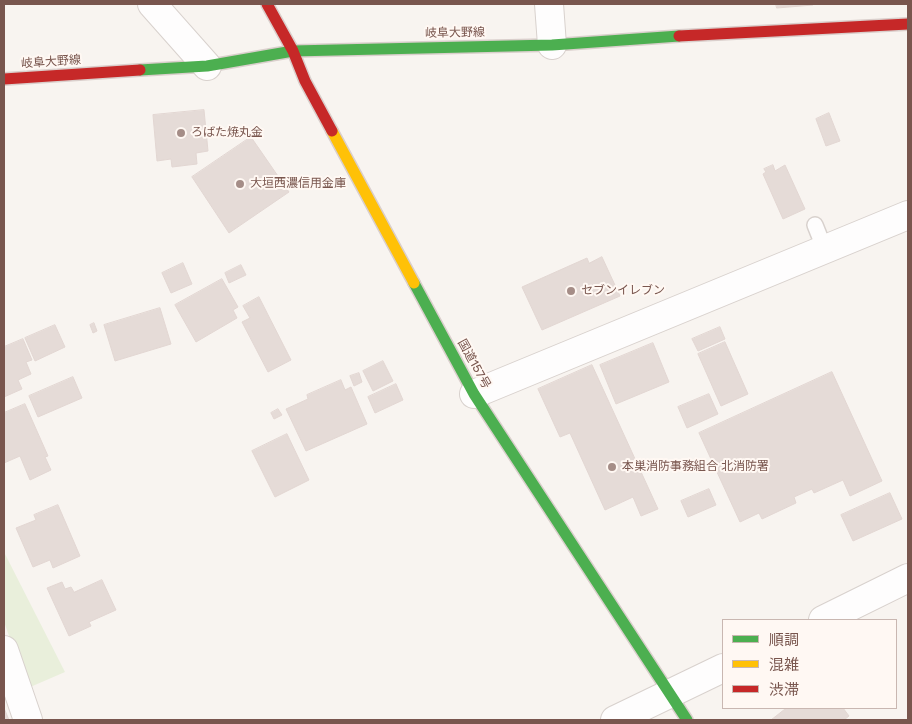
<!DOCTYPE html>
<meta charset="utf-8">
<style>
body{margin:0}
#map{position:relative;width:912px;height:724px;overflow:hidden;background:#f8f4f0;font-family:Rubik,"Noto Sans JP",sans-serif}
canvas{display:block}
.frame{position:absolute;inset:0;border:5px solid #79564e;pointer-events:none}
.legend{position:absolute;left:722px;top:619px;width:175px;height:90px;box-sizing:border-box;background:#fff8f3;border:1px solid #c9b7b1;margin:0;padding:6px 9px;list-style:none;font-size:15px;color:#79564e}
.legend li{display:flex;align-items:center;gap:10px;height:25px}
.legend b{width:25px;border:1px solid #c9b7b1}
</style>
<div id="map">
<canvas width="912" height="724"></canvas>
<div class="frame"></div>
<ul class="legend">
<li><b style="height:6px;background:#4caf50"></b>順調</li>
<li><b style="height:6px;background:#ffc107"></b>混雑</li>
<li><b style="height:6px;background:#c62828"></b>渋滞</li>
</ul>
</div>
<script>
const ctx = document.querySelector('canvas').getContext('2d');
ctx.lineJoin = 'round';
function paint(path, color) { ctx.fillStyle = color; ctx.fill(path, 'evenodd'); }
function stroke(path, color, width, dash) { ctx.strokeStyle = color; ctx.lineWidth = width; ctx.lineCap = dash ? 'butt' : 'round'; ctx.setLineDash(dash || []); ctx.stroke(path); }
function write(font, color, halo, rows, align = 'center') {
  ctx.font = font + ' Rubik,"Noto Sans JP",sans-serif'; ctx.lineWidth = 4; ctx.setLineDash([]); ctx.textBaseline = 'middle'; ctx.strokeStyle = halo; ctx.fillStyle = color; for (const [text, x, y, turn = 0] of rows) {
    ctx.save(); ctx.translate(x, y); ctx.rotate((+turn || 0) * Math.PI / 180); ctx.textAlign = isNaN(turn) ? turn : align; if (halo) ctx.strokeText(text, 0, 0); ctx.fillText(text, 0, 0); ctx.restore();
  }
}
paint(new Path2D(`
 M 4,552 L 65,672 L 28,688 L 4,622 Z`), '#e9efdb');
const building = new Path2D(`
 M 776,4 L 813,4 L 813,5 L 777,8 Z
 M 204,110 L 208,151 L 196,153 L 197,164 L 172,167 L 171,159 L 157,161 L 153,115 Z
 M 829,113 L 840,141 L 826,146 L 816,119 Z
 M 251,137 L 289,192 L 229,233 L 192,177 Z
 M 773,165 L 775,171 L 785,165 L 805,209 L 783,219 L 763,174 L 766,172 L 764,169 Z
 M 602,257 L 620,296 L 542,330 L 522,287 L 587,258 L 589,263 Z
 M 183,263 L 192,284 L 171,293 L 162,273 Z
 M 241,265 L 246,275 L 229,283 L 225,273 Z
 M 222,279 L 238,307 L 233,310 L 237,318 L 196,342 L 175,305 Z
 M 259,297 L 291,360 L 268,372 L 242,322 L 250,318 L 243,306 Z
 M 160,308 L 171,344 L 115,361 L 104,325 Z
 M 94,323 L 97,331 L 93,333 L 90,325 Z
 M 55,325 L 65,347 L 35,361 L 25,338 Z
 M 720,327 L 725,339 L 698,351 L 692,339 Z
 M 23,339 L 32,360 L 26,362 L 31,374 L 18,380 L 22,389 L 4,397 L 4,347 Z
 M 725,342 L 748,394 L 721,406 L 698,354 Z
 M 653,343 L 669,382 L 616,404 L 600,365 Z
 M 383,361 L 393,381 L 373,391 L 363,371 Z
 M 592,365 L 658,509 L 641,516 L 633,497 L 605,510 L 570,433 L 560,437 L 538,389 Z
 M 832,372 L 882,481 L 850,496 L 843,480 L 814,493 L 812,489 L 794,497 L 796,503 L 762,519 L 759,513 L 740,522 L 699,433 Z
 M 359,373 L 362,382 L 354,386 L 350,376 Z
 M 73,377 L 82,398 L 38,417 L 29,396 Z
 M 341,380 L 345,390 L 351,387 L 367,424 L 306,451 L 286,409 L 308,399 L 307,395 Z
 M 396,384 L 403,400 L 375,413 L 368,397 Z
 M 709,394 L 718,414 L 687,428 L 678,407 Z
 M 25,404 L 48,456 L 45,457 L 51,470 L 30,480 L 20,456 L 4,463 L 4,413 Z
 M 278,409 L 282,415 L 274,419 L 271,413 Z
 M 287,434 L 309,480 L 275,497 L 252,451 Z
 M 709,489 L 716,505 L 688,517 L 681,501 Z
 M 890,493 L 902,519 L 853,541 L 841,515 Z
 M 58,505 L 80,556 L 53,568 L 50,560 L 33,567 L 16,528 L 36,520 L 34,515 Z
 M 102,580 L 116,610 L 89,622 L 91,626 L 69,636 L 47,588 L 62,582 L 65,589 L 71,587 L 74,592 Z
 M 4,708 L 9,720 L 4,720 Z
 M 783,708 L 843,708 L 849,716 L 844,720 L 771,720 L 785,709 Z`);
paint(building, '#e5dbd7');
stroke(building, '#e2d6d2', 1);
const lane = new Path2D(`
 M 815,225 L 825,250`);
const street = new Path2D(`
 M 152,4 L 207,66
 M 549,4 L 552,45
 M 474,394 L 908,215
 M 823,620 L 908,578
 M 4,650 L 28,720
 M 615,720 L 723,668`);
const fast = new Path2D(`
 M 140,70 L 207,66 L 293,51 L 552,45 L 679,36
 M 414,283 L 474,394 L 687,720`);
const slow = new Path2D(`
 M 332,131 L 414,283`);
const jam = new Path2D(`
 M 267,4 L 293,51 L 305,81 L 332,131
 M 679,36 L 908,24
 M 4,79 L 140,70`);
stroke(lane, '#d8d1cd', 18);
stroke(street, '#d8d1cd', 30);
stroke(fast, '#dacfcc', 14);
stroke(slow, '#dacfcc', 14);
stroke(jam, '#dacfcc', 14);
stroke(lane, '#fefdfd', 15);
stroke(street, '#fefdfd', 28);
stroke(fast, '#4caf50', 11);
stroke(slow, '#ffc107', 11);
stroke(jam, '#c62828', 11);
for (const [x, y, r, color] of [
 [181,133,5,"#a58d87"],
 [240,184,5,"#a58d87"],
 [571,291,5,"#a58d87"],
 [612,467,5,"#a58d87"]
]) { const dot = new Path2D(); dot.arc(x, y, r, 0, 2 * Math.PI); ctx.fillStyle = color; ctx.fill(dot); stroke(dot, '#fff8f3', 2); }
write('12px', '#79564e', '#fff8f3', [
 ["岐阜大野線",455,33,-1],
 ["岐阜大野線",51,62,-4],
 ["国道157号",474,364,61]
]);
write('12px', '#79564e', '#fff8f3', [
 ["ろばた焼丸金",191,133],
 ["大垣西濃信用金庫",250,184],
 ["セブンイレブン",581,291],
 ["本巣消防事務組合 北消防署",622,467]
], 'left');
</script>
